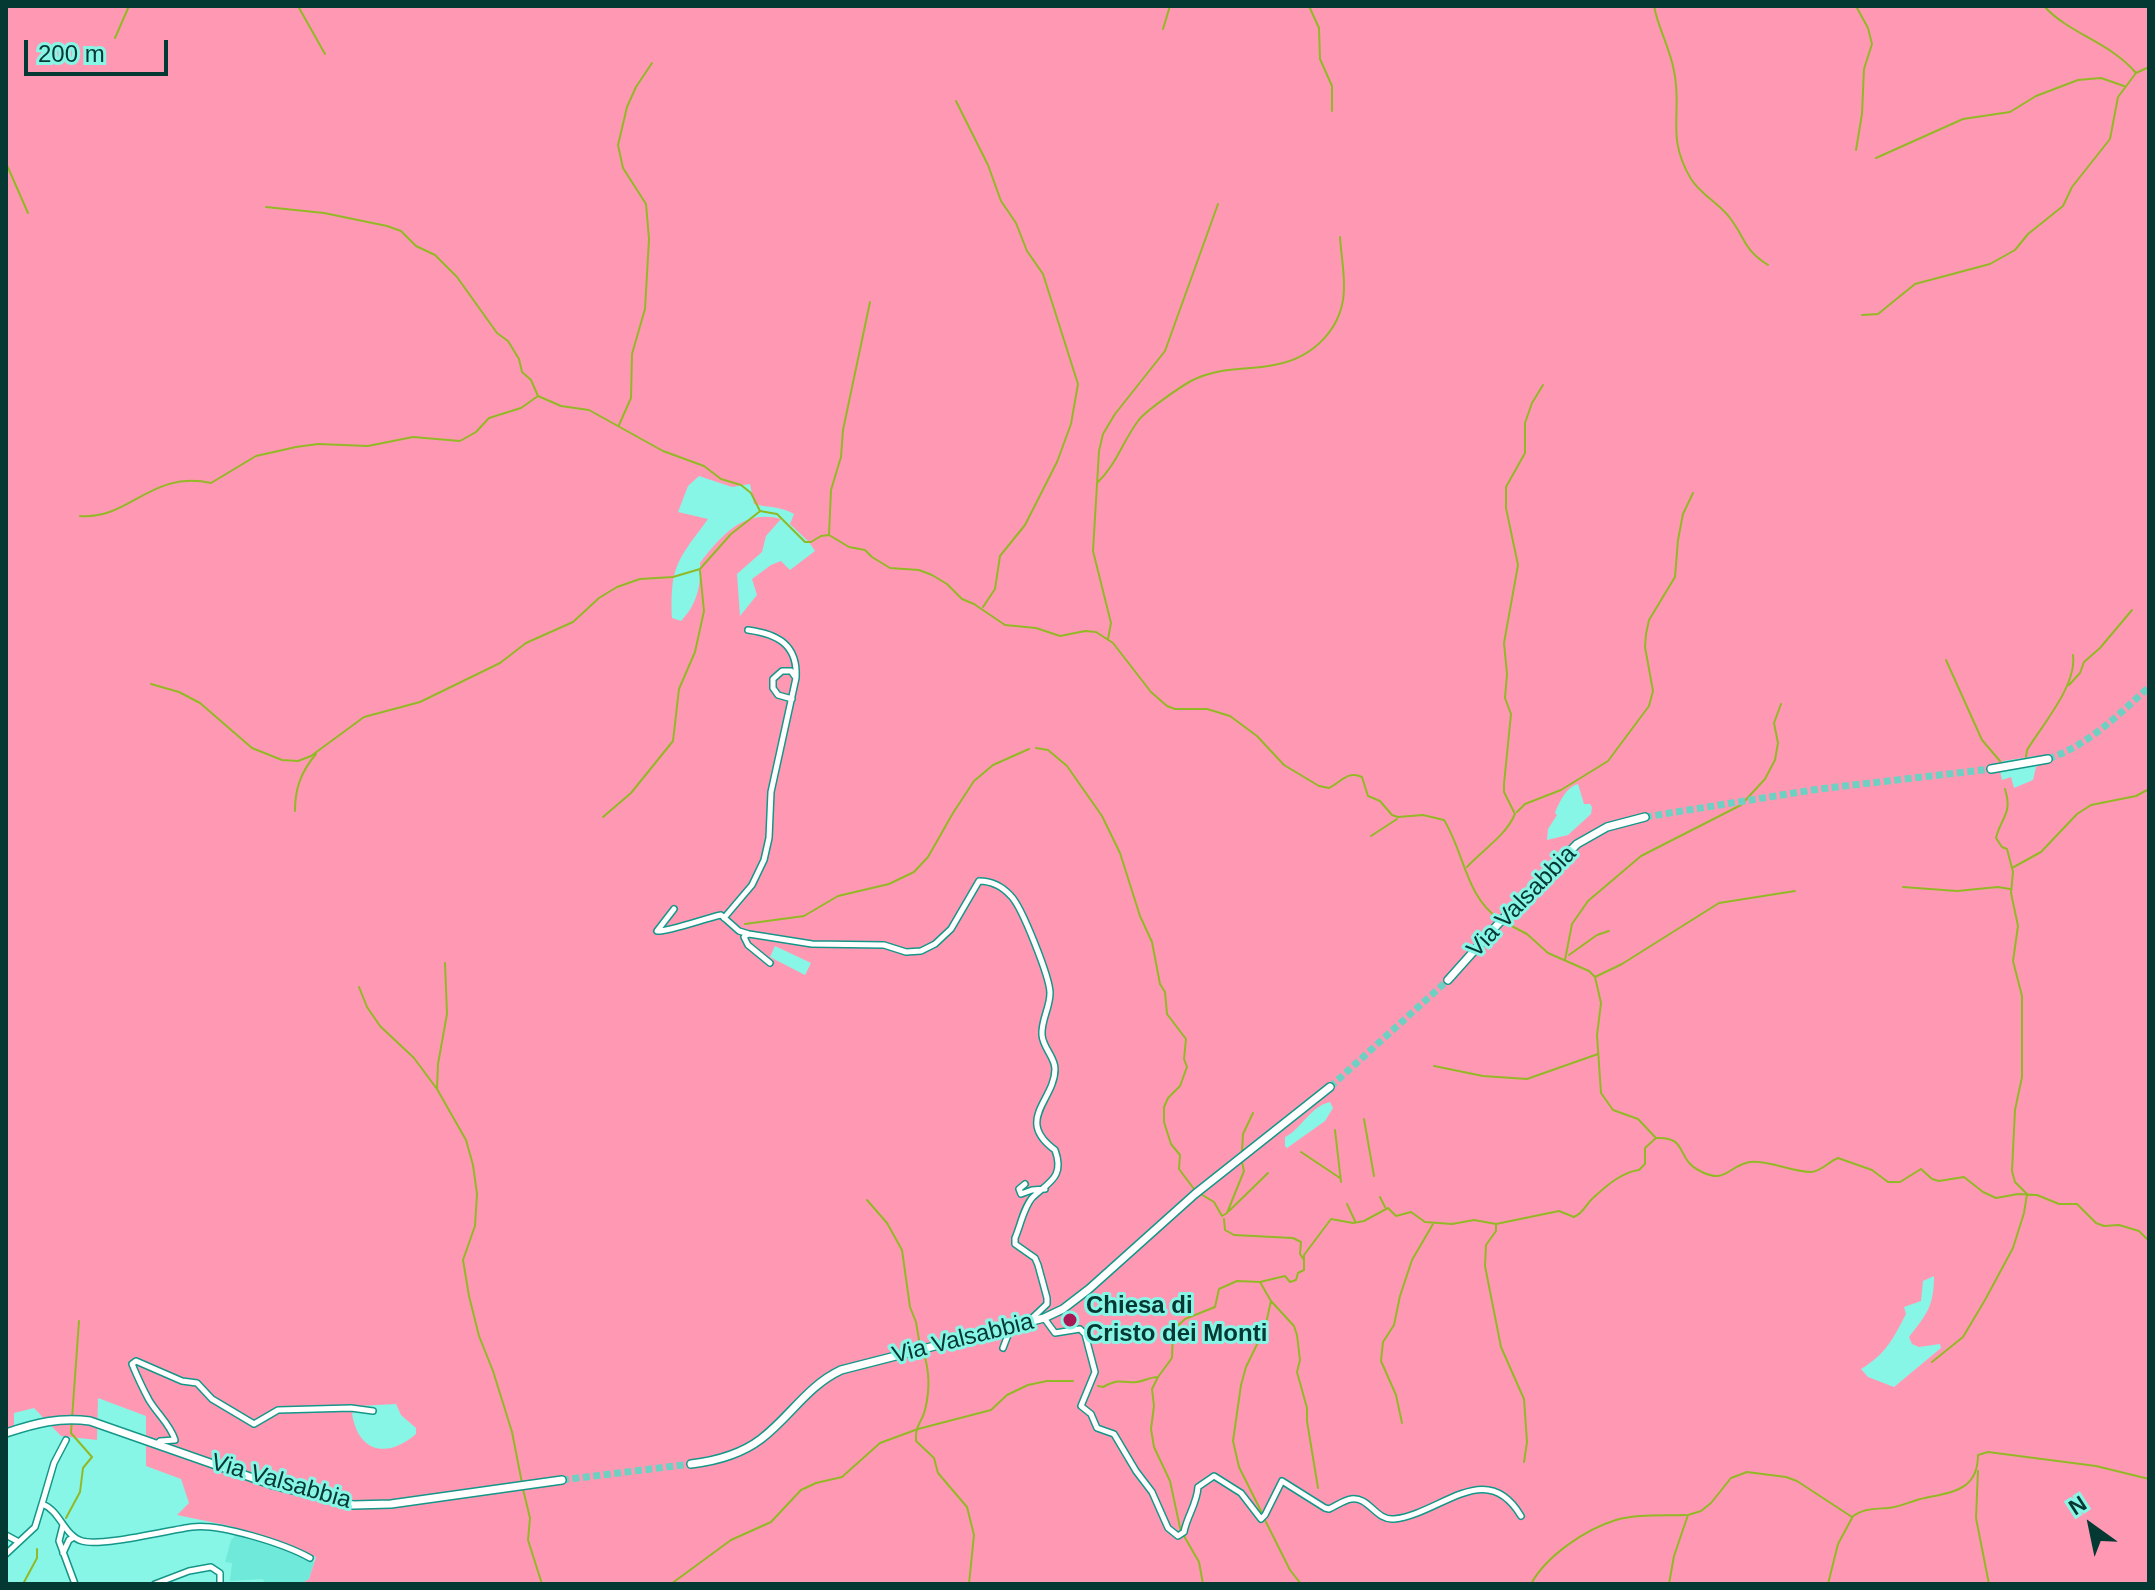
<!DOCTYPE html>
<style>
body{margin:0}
#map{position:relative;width:2155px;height:1590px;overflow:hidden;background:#88f6e6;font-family:Helvetica,sans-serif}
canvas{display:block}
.frame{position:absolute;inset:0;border:8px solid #043833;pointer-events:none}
.north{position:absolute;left:2051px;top:1486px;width:80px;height:80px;-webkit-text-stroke:6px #88f6e6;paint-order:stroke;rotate:327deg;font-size:22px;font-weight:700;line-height:32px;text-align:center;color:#043833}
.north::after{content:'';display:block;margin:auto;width:28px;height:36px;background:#043833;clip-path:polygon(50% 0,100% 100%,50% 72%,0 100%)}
.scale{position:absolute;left:24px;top:40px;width:144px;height:36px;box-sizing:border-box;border:4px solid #043833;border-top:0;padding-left:10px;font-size:24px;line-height:28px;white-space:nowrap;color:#043833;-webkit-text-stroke:6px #88f6e6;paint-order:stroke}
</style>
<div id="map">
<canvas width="2155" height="1590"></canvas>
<div class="frame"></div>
<div class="north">N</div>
<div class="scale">200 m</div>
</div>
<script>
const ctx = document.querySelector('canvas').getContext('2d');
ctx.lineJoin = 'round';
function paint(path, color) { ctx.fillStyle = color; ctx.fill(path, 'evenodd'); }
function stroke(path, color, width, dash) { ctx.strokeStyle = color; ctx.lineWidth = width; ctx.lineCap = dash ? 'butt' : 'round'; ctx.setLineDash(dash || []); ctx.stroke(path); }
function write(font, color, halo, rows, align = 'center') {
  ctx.font = font + ' Helvetica,sans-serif'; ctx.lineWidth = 6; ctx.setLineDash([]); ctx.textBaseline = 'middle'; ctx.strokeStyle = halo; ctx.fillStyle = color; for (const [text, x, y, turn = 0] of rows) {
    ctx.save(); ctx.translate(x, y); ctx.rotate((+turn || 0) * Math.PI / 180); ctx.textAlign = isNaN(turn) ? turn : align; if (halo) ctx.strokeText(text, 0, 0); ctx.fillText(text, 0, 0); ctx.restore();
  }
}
paint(new Path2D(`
 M 236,1535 L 286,1549 L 314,1562 L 309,1579 L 301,1584 L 265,1584 L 263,1579 L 230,1581 L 232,1563 L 225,1562 L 231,1540 Z`), '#6fe9d9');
paint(new Path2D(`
 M 6,6 L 2149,6 L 2149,1584 L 301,1584 L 309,1579 L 316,1557 L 230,1526 L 177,1515 L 189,1503 L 181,1479 L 146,1466 L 146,1416 L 98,1398 L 97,1440 L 61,1436 L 34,1408 L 14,1413 L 14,1426 L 6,1428 ZM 699,476 L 732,487 L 750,484 L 754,504 C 769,508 781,506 794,514 L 790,524 L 809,542 L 815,551 L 790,570 L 781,561 L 771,565 L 752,579 L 757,595 L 740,616 L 737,574 L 762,552 L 766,536 L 781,519 C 743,509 721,536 700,563 C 701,587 697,604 681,621 L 672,618 C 670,565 678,560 708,519 L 678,512 L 688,486 ZM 2036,756 L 2042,764 L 2036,767 L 2033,780 L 2014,788 L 2011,777 L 2002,780 L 2000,771 L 1997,770 L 2003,766 L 2003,761 ZM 1578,784 L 1584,804 L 1590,804 L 1592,807 L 1591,814 L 1568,835 L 1547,840 L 1548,829 L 1557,815 L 1555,813 C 1559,803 1566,787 1578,784 ZM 775,946 L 811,963 L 805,975 L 770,957 ZM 1330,1102 L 1333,1108 L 1325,1121 L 1287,1148 L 1285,1146 L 1285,1137 C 1302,1129 1309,1107 1330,1102 ZM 1934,1276 C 1934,1306 1927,1314 1909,1337 L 1912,1344 L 1919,1347 L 1940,1344 L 1941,1348 L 1894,1387 L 1868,1377 L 1861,1369 C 1886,1354 1893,1339 1906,1314 L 1904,1307 L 1921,1301 L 1923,1281 ZM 396,1404 L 401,1415 L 416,1428 L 416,1434 C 388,1458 359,1454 352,1414 L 358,1406 Z`), '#ff99b3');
stroke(new Path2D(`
 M 298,6 L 325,54
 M 1309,6 L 1319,28 L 1320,59 L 1332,86 L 1332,111
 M 1654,6 C 1658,28 1670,48 1674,71 C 1683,113 1665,135 1691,179 C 1701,195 1719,203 1730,218 C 1746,239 1743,249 1768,265
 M 2044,6 C 2069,34 2110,42 2136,73
 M 1163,29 L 1170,6
 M 115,38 L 129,6
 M 956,101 L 988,165 L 1001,201 L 1016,223 L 1027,251 L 1043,274 L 1078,384 L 1071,424 L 1057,462 L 1025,525 L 1000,556 L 995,589 L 983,607
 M 1856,150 L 1862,114 L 1864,69 L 1872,44 L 1868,28 L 1856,6
 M 1876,158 L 1963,119 L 2010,112 L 2036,96 L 2078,80 L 2101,78 L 2124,86
 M 6,163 L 28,213
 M 266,207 L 324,213 L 387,226 L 401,231 L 416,246 L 435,255 L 457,277 L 497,333 L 508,341 L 519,359 L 522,372 L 531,380 L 538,396
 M 1862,315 L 1878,314 L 1915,284 L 1990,264 L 2015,250 L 2028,234 L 2063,206 L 2072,187 L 2110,139 L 2118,97 L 2136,73 L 2149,67
 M 619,425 L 631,398 L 632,354 L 645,309 L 649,239 L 646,204 L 623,168 L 618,145 L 627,107 L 636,87 L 652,63
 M 1098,482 C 1116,465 1123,441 1138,421 C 1144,412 1180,387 1191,381 C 1219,366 1245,371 1274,365 C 1314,358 1345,327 1344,285 C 1344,269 1341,253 1340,237
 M 80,516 C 130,520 150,470 211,483 L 256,456 L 296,447 L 318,444 L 368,446 L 413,437 L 460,441 L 476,432 L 489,418 L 521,408 L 538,396 L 561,406 L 589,410 L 663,451 L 704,466 L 721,479 L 741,485 L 751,493 L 760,511 L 777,514 L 805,542 L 811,542 L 821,536 L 829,535 L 849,547 L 865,550 L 872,557 L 890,568 L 919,570 L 932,575 L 947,584 L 962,599 L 974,604 L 1005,625 L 1036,628 L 1060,636 L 1085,631 L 1096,632 L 1113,643 L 1151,692 L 1167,706 L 1175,709 L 1207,709 L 1230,716 L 1257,736 L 1284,765 L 1319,786 L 1329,788 C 1341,782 1348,770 1362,777 L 1368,796 L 1380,801 L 1392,815 L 1398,817 L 1423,815 L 1444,820 C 1464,852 1466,897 1499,919
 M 829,535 L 831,490 L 841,457 L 843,430 L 870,302
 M 1108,639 L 1111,623 L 1093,551 L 1099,451 L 1103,434 L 1115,414 L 1165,351 L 1218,204
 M 1946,660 L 1982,740 L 2000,761
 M 151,684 L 179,692 L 200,703 L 252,748 L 282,760 L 298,761 L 311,756 L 364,717 L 420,702 L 500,663 L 526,643 L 573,622 L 599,598 L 617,587 L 640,579 L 673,577 L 700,569 L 731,534 L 759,512
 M 2069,685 L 2080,673 L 2084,662 L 2100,648 L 2132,610
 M 1036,748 L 1048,750 L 1067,766 L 1102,816 L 1120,853 L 1140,916 L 1152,942 L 1160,984 L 1165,992 L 1167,1014 L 1186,1039 L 1184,1059 L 1187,1067 L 1180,1086 L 1168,1098 L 1164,1107 L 1164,1122 L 1171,1144 L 1180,1155 L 1179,1169 L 1194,1189
 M 2026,757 L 2027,750 C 2043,724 2077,685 2073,655
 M 295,811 C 295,788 301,772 316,754
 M 1517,812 L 1525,804 L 1561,790 L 1608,761 L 1649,706 L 1653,691 L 1645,647 L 1646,634 L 1649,620 L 1675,577 L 1678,540 L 1683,514 L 1693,493
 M 603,817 L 631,793 L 673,741 L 679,689 L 695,652 L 704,611 L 700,571
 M 1371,836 L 1397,819
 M 1467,867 C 1483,849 1505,837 1515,814 L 1504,792 L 1504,784 L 1511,714 L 1505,698 L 1507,674 L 1504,643 L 1518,565 L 1506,508 L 1506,487 L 1525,453 L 1525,423 L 1532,403 L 1543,385
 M 2012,868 L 2041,852 L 2077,814 L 2091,805 L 2136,796 L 2149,789
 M 1903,887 L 1957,891 L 1998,887 L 2010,889
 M 1504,922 L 1527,934 L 1548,953 L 1589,971 L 1595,977 L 1601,1003 L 1597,1035 L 1601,1093 L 1613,1110 L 1638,1119 L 1656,1138
 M 745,924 L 804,916 L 838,896 L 889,884 L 914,872 L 928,857 L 953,813 L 974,781 L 993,765 L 1029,749
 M 1569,955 L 1597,935 L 1609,931
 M 1565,960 L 1572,924 L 1588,901 L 1641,856 L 1741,805 L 1765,779 L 1775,760 L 1778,743 L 1774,723 L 1781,704
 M 1595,977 L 1622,964 L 1719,903 L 1795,891
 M 359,987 L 367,1007 L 380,1026 L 414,1058 L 437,1089 L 466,1140 L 473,1165 L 477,1194 L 475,1226 L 463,1260 L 469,1296 L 479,1336 L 493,1371 L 512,1432 L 522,1483
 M 1434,1066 L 1483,1076 L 1527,1079 L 1598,1054
 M 437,1089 L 438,1064 L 447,1014 L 445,963
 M 1364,1119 L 1374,1176
 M 1335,1130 L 1341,1182
 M 1242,1151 L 1243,1134 L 1253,1113
 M 1301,1152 L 1340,1178
 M 1199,1193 L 1214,1202 L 1222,1216 L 1227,1213 L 1244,1171 L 1242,1162
 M 1380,1197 L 1385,1207
 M 867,1200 L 887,1223 L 902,1250 L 910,1307 L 916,1322 L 920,1346
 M 1347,1204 L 1355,1221
 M 1229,1211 L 1268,1173
 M 1224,1219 L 1225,1230 L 1234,1235 L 1293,1238 L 1301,1242 L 1300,1254 L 1304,1260
 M 1496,1225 L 1496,1231 L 1486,1245 L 1485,1266 L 1501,1347 L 1524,1399 L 1527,1442 L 1524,1462
 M 1260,1282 L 1271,1301 L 1294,1326 L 1297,1335 L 1300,1360 L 1297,1372 L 1307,1408 L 1307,1421 L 1318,1488
 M 923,1351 C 930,1371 930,1390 925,1410 C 922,1423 915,1424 916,1441 L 934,1458 L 938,1473 L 967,1507 L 974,1535 L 969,1584
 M 1932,1362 L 1963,1337 L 1985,1300 L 2013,1248 L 2024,1213 L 2027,1194 L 2015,1182 L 2012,1171 L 2015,1110 L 2022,1077 L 2022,996 L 2013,961 L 2018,926 L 2011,893 L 2013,872 L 2007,849 L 2002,847 L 1996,838 C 2001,817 2013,814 2005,789
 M 1158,1377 L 1152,1389 L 1154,1406 L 1151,1429 L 1154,1447 L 1170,1481 L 1181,1532
 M 1098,1386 L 1103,1387 C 1122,1377 1120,1384 1137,1382 C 1145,1381 1150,1377 1158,1377 L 1172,1358 L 1173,1330 L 1185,1319 L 1215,1307 L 1219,1289 L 1237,1281 L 1260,1282 L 1285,1276 L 1290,1282 L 1296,1280 L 1298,1273 L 1304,1270 L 1304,1255 L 1331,1219 L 1353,1223 L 1364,1221 L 1388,1208 L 1396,1216 L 1411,1212 L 1425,1222 L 1452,1224 L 1474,1220 L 1496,1224 L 1559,1211 L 1574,1217 C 1584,1213 1585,1205 1593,1198 C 1606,1186 1622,1172 1639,1170 L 1645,1164 L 1645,1148 L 1656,1138 C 1689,1136 1675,1159 1700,1171 C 1726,1185 1729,1165 1750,1162 C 1769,1160 1791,1172 1811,1172 C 1822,1171 1828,1162 1838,1158 L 1872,1170 L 1888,1182 L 1900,1182 L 1921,1169 L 1932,1179 L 1939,1181 L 1964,1177 L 1983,1192 L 1996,1198 L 2018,1194 L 2037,1195 L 2059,1204 L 2077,1204 L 2096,1223 L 2104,1226 L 2119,1225 L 2139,1231 L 2149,1241
 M 1402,1423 L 1396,1395 L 1381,1361 L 1383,1342 L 1394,1325 L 1400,1296 L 1412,1260 L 1433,1224
 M 1978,1471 L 1976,1518 L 1989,1584
 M 523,1489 L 530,1518 L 528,1540 L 542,1584
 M 1262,1513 L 1239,1467 L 1233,1441 L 1241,1385 L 1246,1367 L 1265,1328 L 1271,1301
 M 66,1518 L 80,1492 L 83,1468 L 92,1457 L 71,1433 L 79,1321
 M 1265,1520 L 1290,1570 L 1301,1584
 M 1184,1536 L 1199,1562 L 1203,1584
 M 23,1584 L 37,1558 L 37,1549
 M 671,1584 L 731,1540 L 771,1522 L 801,1490 L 816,1483 L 842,1477 L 880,1443 L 918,1429 L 991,1410 L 1007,1395 L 1028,1385 L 1047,1381 L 1073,1381
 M 1531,1584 C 1546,1556 1586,1529 1616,1520 C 1638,1514 1663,1516 1686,1515
 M 1669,1584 L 1674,1556 L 1688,1515 L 1701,1511 L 1711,1503 L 1731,1478 L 1747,1472 L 1786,1477 L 1797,1481 L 1852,1517 C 1864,1508 1875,1509 1888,1508 C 1901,1507 1913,1500 1925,1498 C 1953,1492 1978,1490 1978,1455 L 1988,1452 L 2096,1466 L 2149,1479
 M 1828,1584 L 1838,1544 L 1852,1518`), '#93b826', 2);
stroke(new Path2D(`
 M 2048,759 C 2090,744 2117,716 2149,687
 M 1645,817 L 1819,789 L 1991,769
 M 1330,1087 L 1448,980
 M 562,1480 L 691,1464`), '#6ed0c2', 7, [7, 3.5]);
const minor = new Path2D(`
 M 748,630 C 778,634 798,645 796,678
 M 674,909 L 657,931 C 668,932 706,918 721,915 L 739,931 L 749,934 L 812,944 L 884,945 L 906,952 L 921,951 L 935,944 L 951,929 L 979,881 C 992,881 1002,886 1011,896 C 1022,907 1050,978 1050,993 C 1050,1008 1041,1020 1042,1035 C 1043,1048 1055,1057 1055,1069 C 1055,1100 1014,1120 1055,1150 C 1065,1177 1049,1182 1033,1197 C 1024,1206 1020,1227 1015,1238 L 1015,1244 L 1035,1258 L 1038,1265 L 1047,1298 L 1047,1304 L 1028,1322
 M 724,918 L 752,885 L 764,860 L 769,838 L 771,792 L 796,678 L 791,671 L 782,671 L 773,679 L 773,688 L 778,695 L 792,699
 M 748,934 L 744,937 L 748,945 L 770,963
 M 1025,1184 L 1019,1189 L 1021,1194 L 1032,1190 L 1045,1189
 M 1044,1318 L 1055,1333 L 1080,1329 L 1085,1334 L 1095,1372 L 1081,1406 L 1091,1414 L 1097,1428 L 1114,1434 L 1136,1471 L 1152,1492 L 1168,1528 L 1178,1536 L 1184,1532 C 1187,1516 1197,1504 1198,1487 L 1214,1476 L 1241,1493 L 1261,1519 L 1265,1515 L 1282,1481 L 1325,1508 L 1329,1509 C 1336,1506 1344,1500 1351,1499 C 1369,1496 1376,1521 1394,1519 C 1441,1514 1486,1457 1521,1516
 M 1003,1348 L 1008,1335
 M 157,1444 L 160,1441 L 175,1440 C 170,1424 158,1415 149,1400 C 143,1389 137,1376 132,1364 L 136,1361 L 182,1381 L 197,1383 L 212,1399 L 254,1424 L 278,1410 L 351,1408 L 373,1411
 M 42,1504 L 54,1463 L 66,1440
 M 63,1525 L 59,1541 L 75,1584
 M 6,1535 L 17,1541
 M 63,1553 L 69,1540 L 74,1537
 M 6,1554 L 35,1527 L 42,1504 C 60,1510 64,1536 82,1541 C 101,1547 169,1530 192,1527 C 219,1523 285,1544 310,1558
 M 155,1584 L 189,1571 L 211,1567 L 220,1573 L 220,1584`);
const secondary = new Path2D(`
 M 1991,769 L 2048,759
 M 1448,980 L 1499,923 L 1577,844 L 1607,827 L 1645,817
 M 6,1433 C 36,1423 59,1417 90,1421 L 273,1485 L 353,1505 L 391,1504 L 562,1480
 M 691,1464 C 716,1461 740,1455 761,1439 C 790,1417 807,1386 841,1370 L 1044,1318 L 1063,1309 L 1089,1289 L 1195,1194 L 1330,1087`);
stroke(minor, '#149789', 8);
stroke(secondary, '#149789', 10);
stroke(minor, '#fff', 5);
stroke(secondary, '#fff', 7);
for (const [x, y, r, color] of [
 [1070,1320,8,"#a81854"]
]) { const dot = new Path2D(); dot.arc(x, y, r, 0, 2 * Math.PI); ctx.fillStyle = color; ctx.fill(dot); stroke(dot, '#88f6e6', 3); }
write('24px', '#043833', '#88f6e6', [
 ["Via Valsabbia",1522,902,-46],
 ["Via Valsabbia",963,1339,-14],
 ["Via Valsabbia",281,1482,16]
]);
write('bold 24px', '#043833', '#88f6e6', [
 ["Chiesa di",1086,1306],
 ["Cristo dei Monti",1086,1334]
], 'left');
</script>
